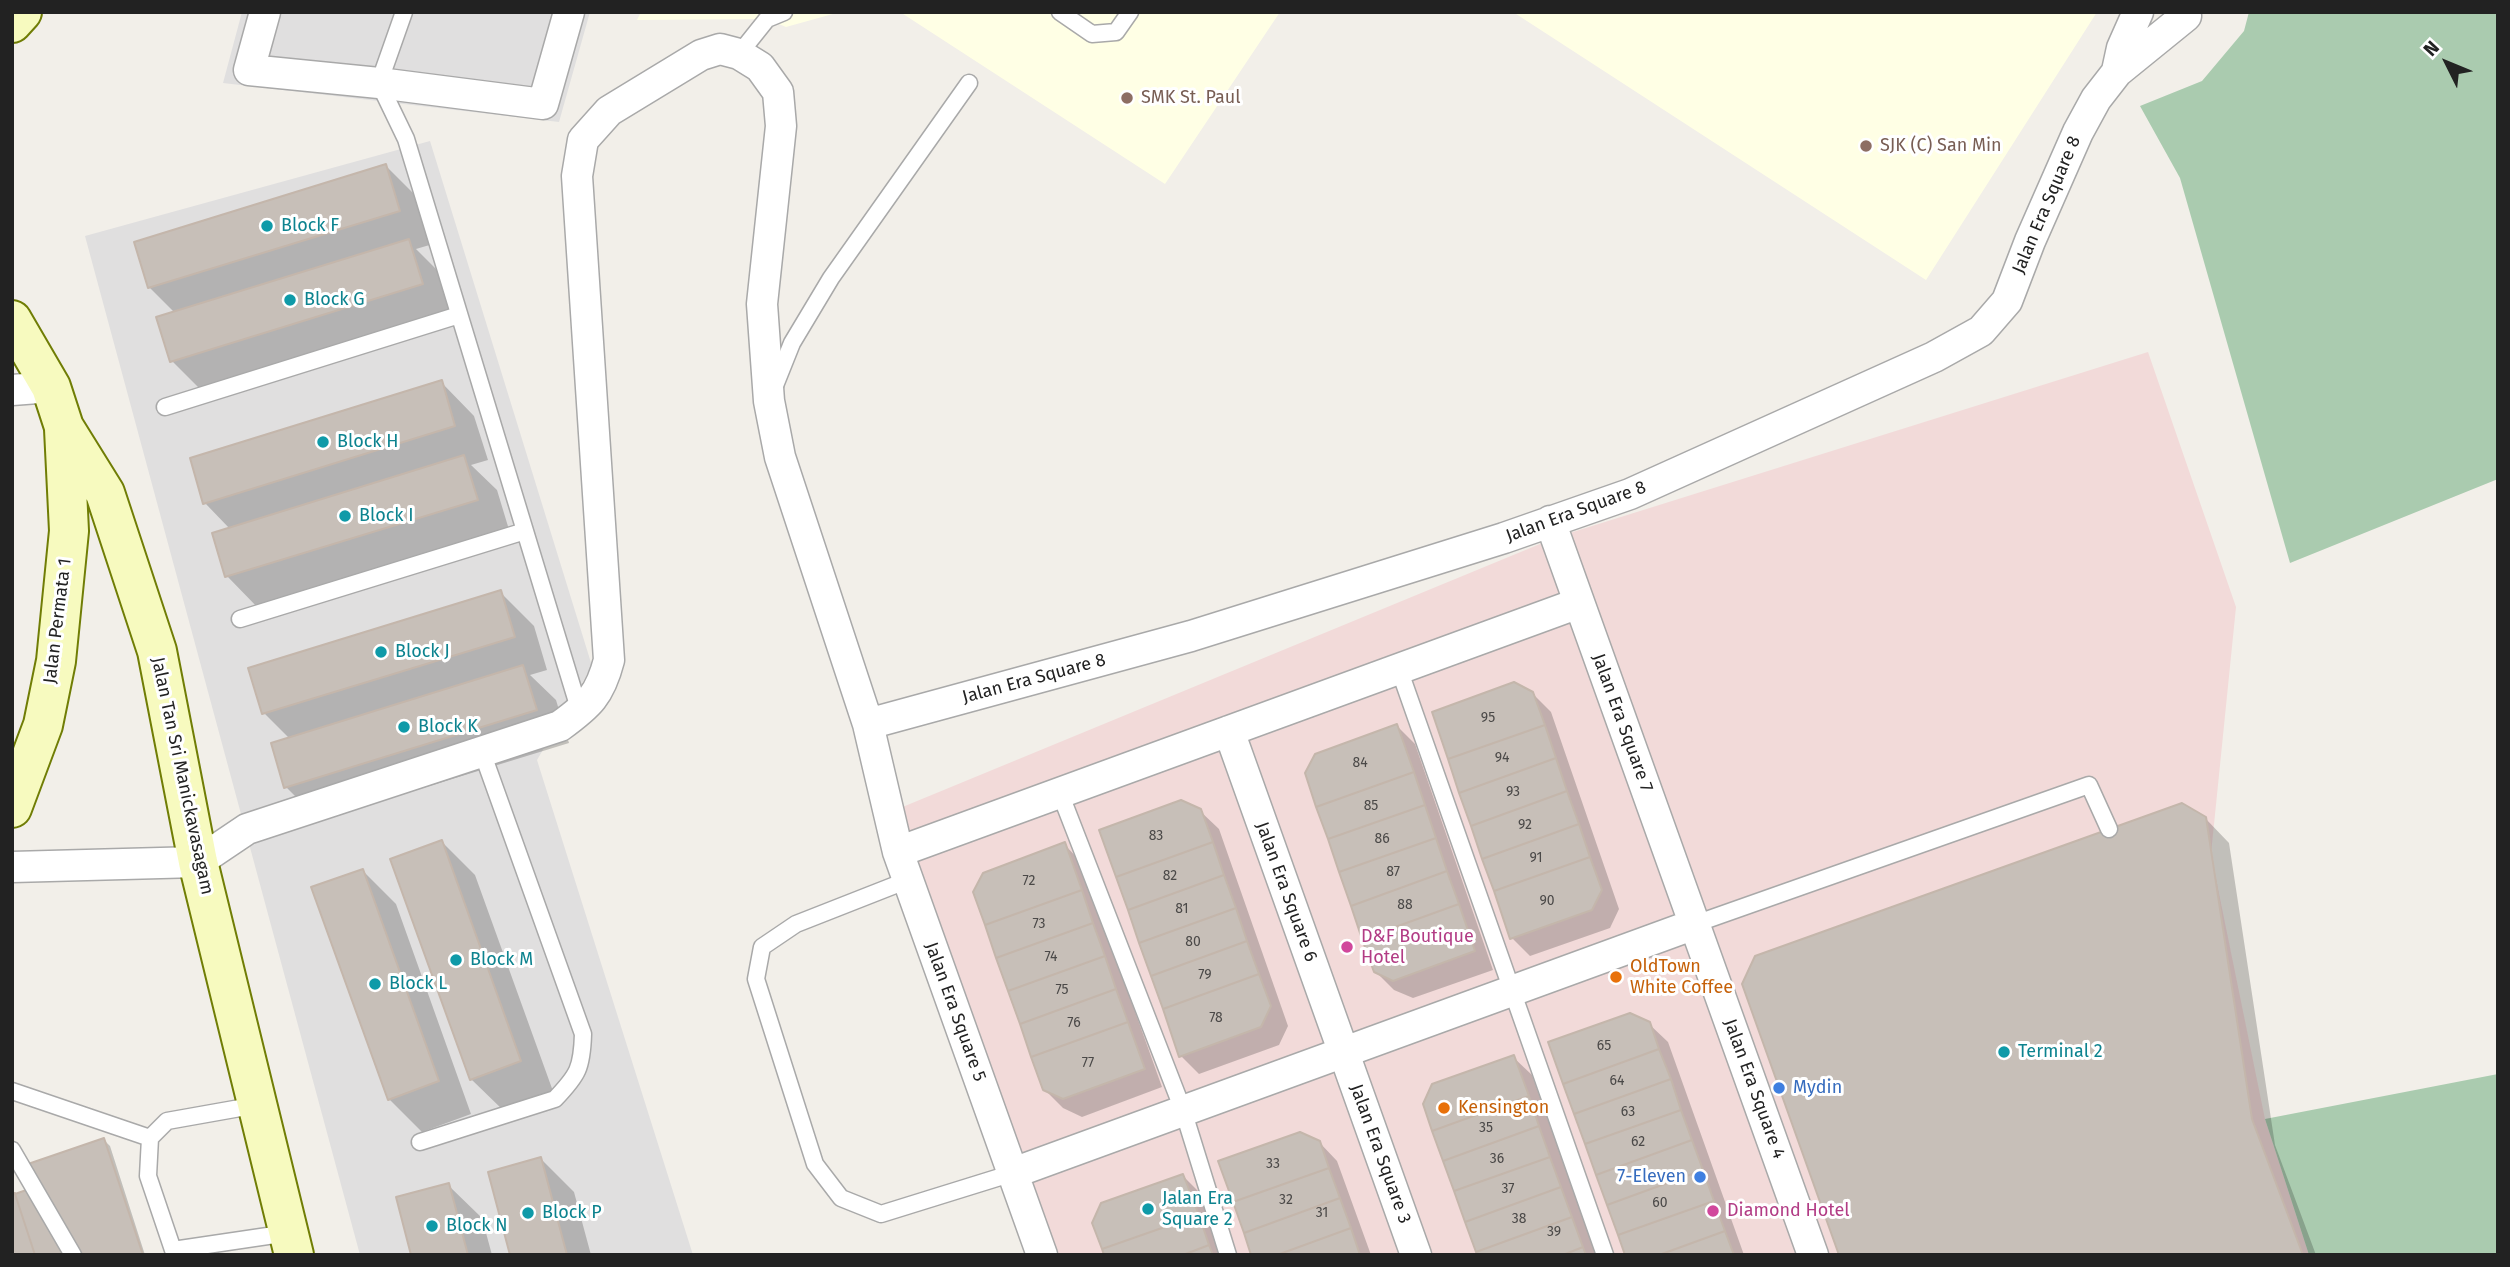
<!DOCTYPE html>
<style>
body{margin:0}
#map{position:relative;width:2510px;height:1267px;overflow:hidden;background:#f2efe9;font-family:"Fira Sans",sans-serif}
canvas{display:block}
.frame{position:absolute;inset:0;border:14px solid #222;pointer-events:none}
.north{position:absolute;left:2412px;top:28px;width:70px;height:70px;-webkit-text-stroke:5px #fff;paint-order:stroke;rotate:313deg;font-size:19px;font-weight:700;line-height:28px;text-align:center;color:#222}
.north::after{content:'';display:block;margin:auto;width:24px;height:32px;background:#222;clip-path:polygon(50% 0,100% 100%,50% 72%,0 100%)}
</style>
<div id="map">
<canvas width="2510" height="1267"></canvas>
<div class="frame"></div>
<div class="north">N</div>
</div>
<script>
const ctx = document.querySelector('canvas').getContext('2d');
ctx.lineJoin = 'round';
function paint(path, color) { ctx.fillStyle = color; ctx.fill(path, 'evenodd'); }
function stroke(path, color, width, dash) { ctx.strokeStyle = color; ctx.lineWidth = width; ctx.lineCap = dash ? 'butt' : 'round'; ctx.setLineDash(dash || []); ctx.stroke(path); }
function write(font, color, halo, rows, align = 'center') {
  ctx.font = font + ' "Fira Sans",sans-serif'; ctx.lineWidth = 6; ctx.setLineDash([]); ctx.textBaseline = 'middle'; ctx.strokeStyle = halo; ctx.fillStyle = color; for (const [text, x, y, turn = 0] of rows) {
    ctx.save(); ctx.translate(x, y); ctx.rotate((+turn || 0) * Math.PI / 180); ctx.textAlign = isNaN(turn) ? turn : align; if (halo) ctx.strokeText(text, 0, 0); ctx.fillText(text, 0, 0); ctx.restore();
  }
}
paint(new Path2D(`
 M 242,12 L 590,12 L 559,122 L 223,83 Z
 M 430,141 L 592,666 L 537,760 L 693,1255 L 360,1255 L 85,236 Z`), '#e0dfdf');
paint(new Path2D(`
 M 2148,352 L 2236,607 L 2211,854 L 2265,1119 L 2309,1255 L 1038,1255 L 888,813 L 1557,537 Z`), '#f2dad9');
paint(new Path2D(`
 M 641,12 L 840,12 L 786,27 L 767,19 L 637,20 Z
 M 900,12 L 1280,12 L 1165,184 Z
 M 1513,12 L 2097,12 L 1926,280 Z`), '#ffffe5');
paint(new Path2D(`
 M 2249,12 L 2498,12 L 2498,479 L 2290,563 L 2180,178 L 2140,106 L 2202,81 L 2244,31 Z
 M 2498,1074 L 2498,1255 L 2309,1255 L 2265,1119 Z`), '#aacbaf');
paint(new Path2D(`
 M 386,166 L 419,199 L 433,244 L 416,249 L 442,275 L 455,317 L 205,394 L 172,361 L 175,313 L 149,287 Z
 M 441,382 L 474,416 L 488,460 L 471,465 L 497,490 L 510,533 L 260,610 L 227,576 L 230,529 L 205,503 Z
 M 500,592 L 534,626 L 547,670 L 530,675 L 556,700 L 569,743 L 319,820 L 286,787 L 290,739 L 264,713 Z
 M 1532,693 L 1551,712 L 1619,909 L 1610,928 L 1530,956 L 1512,938 Z
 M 1397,726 L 1415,744 L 1493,970 L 1413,998 L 1394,990 L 1375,971 Z
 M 1200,811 L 1219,829 L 1288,1026 L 1279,1045 L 1199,1074 L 1181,1056 Z
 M 2205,818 L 2229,843 L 2275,1145 L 2316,1255 L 1841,1255 Z
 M 442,842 L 475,875 L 554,1094 L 505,1112 L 471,1079 Z
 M 1064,844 L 1082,863 L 1162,1087 L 1082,1117 L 1063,1108 L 1044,1089 Z
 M 363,871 L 396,904 L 471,1114 L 422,1132 L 389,1099 Z
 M 1649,1024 L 1668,1042 L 1744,1255 L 1626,1255 Z
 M 1513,1057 L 1532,1075 L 1596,1255 L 1479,1255 Z
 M 104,1140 L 110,1146 L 145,1255 L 12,1255 L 37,1189 Z
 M 1319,1142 L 1337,1161 L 1371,1255 L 1253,1255 Z
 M 541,1159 L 574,1192 L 591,1255 L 512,1255 Z
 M 1183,1176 L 1201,1194 L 1223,1255 L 1106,1255 Z
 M 448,1185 L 482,1218 L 492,1255 L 413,1255 Z`), '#0003');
const building = new Path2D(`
 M 386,164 L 400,211 L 148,288 L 134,242 Z
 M 409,239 L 423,284 L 170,362 L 156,317 Z
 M 442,380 L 455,426 L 203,504 L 190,458 Z
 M 464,455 L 478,500 L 225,577 L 212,533 Z
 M 501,590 L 515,637 L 262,714 L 248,668 Z
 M 523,665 L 537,710 L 284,788 L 271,743 Z
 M 1514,682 L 1533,692 L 1545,725 L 1448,759 L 1432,712 Z
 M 1397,724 L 1414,772 L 1316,807 L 1305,773 L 1315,754 Z
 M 1545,725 L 1556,758 L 1459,793 L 1448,759 Z
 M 1556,758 L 1567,791 L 1471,826 L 1459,793 Z
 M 1414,772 L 1425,805 L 1328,839 L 1316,807 Z
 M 1567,791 L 1579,824 L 1482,859 L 1471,826 Z
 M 1181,800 L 1201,809 L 1213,842 L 1116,877 L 1099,830 Z
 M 2182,803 L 2206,817 L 2252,1119 L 2303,1255 L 1839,1255 L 1742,984 L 1755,956 Z
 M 1425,805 L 1436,838 L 1339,872 L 1328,839 Z
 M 1579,824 L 1590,857 L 1494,891 L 1482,859 Z
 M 1436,838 L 1447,871 L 1351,906 L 1339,872 Z
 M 442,840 L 521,1061 L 470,1080 L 390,859 Z
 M 1065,842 L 1082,890 L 985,925 L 973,892 L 983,873 Z
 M 1213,842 L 1224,875 L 1128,910 L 1116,877 Z
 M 1590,857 L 1602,890 L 1592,910 L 1510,939 L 1494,891 Z
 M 363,869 L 439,1081 L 388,1100 L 311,887 Z
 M 1447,871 L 1459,904 L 1362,939 L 1351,906 Z
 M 1224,875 L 1236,908 L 1139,943 L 1128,910 Z
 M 1082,890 L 1093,923 L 996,958 L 985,925 Z
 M 1459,904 L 1475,951 L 1393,981 L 1374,972 L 1362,939 Z
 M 1236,908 L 1247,941 L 1151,976 L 1139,943 Z
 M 1093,923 L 1105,956 L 1008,991 L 996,958 Z
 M 1247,941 L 1259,974 L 1163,1009 L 1151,976 Z
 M 1105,956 L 1116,989 L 1020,1024 L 1008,991 Z
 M 1259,974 L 1271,1006 L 1261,1027 L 1179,1057 L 1163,1009 Z
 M 1116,989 L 1128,1022 L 1031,1057 L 1020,1024 Z
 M 1630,1013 L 1650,1022 L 1659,1049 L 1563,1084 L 1548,1042 Z
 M 1128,1022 L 1145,1069 L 1063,1099 L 1043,1090 L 1031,1057 Z
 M 1659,1049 L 1671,1079 L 1574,1114 L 1563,1084 Z
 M 1514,1055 L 1529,1096 L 1432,1131 L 1423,1104 L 1432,1084 Z
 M 1671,1079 L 1681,1110 L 1585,1144 L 1574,1114 Z
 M 1529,1096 L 1539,1126 L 1443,1161 L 1432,1131 Z
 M 1681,1110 L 1692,1140 L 1596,1175 L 1585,1144 Z
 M 1539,1126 L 1550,1157 L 1454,1191 L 1443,1161 Z
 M 1300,1132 L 1320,1141 L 1329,1168 L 1233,1202 L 1218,1161 Z
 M 104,1138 L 143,1255 L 35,1255 L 15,1194 L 35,1187 L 28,1164 Z
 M 1692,1140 L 1703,1170 L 1607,1205 L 1596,1175 Z
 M 541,1157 L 567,1255 L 510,1255 L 488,1172 Z
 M 1550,1157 L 1561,1187 L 1465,1222 L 1454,1191 Z
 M 1329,1168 L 1340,1198 L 1244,1233 L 1233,1202 Z
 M 1703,1170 L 1714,1201 L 1618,1235 L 1607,1205 Z
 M 1183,1174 L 1199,1215 L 1102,1249 L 1092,1223 L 1101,1203 Z
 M 449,1183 L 468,1255 L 411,1255 L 396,1197 Z
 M 1561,1187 L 1572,1217 L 1476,1252 L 1465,1222 Z
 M 15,1193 L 15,1194 L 35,1255 L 12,1255 L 12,1194 Z
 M 1340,1198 L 1351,1228 L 1277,1255 L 1251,1255 L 1244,1233 Z
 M 1714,1201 L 1725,1231 L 1659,1255 L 1625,1255 L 1618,1235 Z
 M 1199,1215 L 1209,1245 L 1183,1255 L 1104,1255 L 1102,1249 Z
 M 1572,1217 L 1583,1247 L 1563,1255 L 1477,1255 L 1476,1252 Z
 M 1351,1228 L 1360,1255 L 1277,1255 Z
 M 1725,1231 L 1734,1255 L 1659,1255 Z
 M 1209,1245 L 1213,1255 L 1183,1255 Z
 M 1583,1247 L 1586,1255 L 1563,1255 Z`);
paint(building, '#c7bfb8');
stroke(building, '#c4b6ab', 2);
const lane = new Path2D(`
 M 404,12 L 379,83 L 406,139 L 580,712
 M 1060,12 L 1092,34 L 1116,32 L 1130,12
 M 739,54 L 767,19 L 784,12
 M 774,388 L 792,343 L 831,278 L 969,83
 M 165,407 L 459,315
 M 240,619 L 525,531
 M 1399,669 L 1605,1255
 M 1060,793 L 1183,1110 L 1228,1255
 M 908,880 L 796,924 L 762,947 L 756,979 L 815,1164 L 841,1198 L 881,1214 L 1013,1173
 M 1695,924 L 2089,785 L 2109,829
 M 12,1091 L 150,1138
 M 257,1105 L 167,1121 L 150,1138 L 148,1176 L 173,1250 L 288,1233
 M 420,1142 L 555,1099 C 578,1075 582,1068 583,1034 L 482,752
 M 12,1150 L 73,1255`);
const street = new Path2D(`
 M 265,12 L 249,70 L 379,83 L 543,104 L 569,12
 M 2117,71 L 2122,48 L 2138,12
 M 12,390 L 51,387
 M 1550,521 L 1813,1255
 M 868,724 L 1191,636 L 1504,538 L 1630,494 L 1934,357 L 1981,331 L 2007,301 L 2030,241 L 2078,132 L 2096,99 L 2117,72 L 2186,16
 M 1229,731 L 1416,1255
 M 898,852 L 1579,603
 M 12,867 L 198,862 L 247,829 L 560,726 C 589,705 600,695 609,660 L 577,176 L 583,140 L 609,111 L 701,55 L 720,49 L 739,54 L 760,67 L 778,92 L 781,126 L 762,304 L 769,401 L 780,457 L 868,724 L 898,852 L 1042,1255
 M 1013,1173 L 1695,924`);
const secondary = new Path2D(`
 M 12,23 L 22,12
 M 12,320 L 51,387 L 64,427 L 105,493 L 157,651 L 198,862 L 294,1255
 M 12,808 L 43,725 L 56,661 L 69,531 L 64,429`);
stroke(lane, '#a9a9a9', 19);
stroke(street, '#a9a9a9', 33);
stroke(secondary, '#707d05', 42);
stroke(lane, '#fff', 16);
stroke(street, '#fff', 30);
stroke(secondary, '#f7fabf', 38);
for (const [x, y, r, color] of [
 [1127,98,7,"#8d6e63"],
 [1866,146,7,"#8d6e63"],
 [267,226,7,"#0f9aa8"],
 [290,300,7,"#0f9aa8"],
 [323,442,7,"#0f9aa8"],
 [345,516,7,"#0f9aa8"],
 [381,652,7,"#0f9aa8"],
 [404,727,7,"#0f9aa8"],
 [1347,947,7,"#d1479c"],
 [456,960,7,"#0f9aa8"],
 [1616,977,7,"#e8710a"],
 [375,984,7,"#0f9aa8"],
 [2004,1052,7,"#0f9aa8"],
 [1779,1088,7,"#3f7fe0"],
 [1444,1108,7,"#e8710a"],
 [1700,1177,7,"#3f7fe0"],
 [1148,1209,7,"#0f9aa8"],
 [1713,1211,7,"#d1479c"],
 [528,1213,7,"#0f9aa8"],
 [432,1226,7,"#0f9aa8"]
]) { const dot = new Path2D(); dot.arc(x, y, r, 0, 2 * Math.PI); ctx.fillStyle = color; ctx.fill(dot); stroke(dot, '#fff', 2.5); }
write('14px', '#4b4948', null, [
 ["95",1488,718],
 ["94",1502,758],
 ["84",1360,763],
 ["93",1513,792],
 ["85",1371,806],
 ["92",1525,825],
 ["83",1156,836],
 ["86",1382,839],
 ["91",1536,858],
 ["87",1393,872],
 ["82",1170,876],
 ["72",1029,881],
 ["90",1547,901],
 ["88",1405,905],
 ["81",1182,909],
 ["73",1039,924],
 ["80",1193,942],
 ["74",1051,957],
 ["79",1205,975],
 ["75",1062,990],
 ["78",1216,1018],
 ["76",1074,1023],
 ["65",1604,1046],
 ["77",1088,1063],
 ["64",1617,1081],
 ["63",1628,1112],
 ["35",1486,1128],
 ["62",1638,1142],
 ["36",1497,1159],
 ["33",1273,1164],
 ["37",1508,1189],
 ["32",1286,1200],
 ["60",1660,1203],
 ["31",1322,1213],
 ["38",1519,1219],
 ["39",1554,1232]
]);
write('18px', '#785e54', '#fff', [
 ["SMK St. Paul",1141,98],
 ["SJK (C) San Min",1880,146]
], 'left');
write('18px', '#222', '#fff', [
 ["Jalan Era Square 8",2047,205,-67],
 ["Jalan Era Square 8",1576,512,-20],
 ["Jalan Permata 1",58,621,-83],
 ["Jalan Era Square 8",1034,679,-15],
 ["Jalan Era Square 7",1622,723,70],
 ["Jalan Tan Sri Manickavasagam",182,776,78],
 ["Jalan Era Square 6",1286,892,70],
 ["Jalan Era Square 5",955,1012,70],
 ["Jalan Era Square 4",1754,1089,70],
 ["Jalan Era Square 3",1380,1154,70]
]);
write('18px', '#0d838f', '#fff', [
 ["Block F",281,226],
 ["Block G",304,300],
 ["Block H",337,442],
 ["Block I",359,516],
 ["Block J",395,652],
 ["Block K",418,727],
 ["Block M",470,960],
 ["Block L",389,984],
 ["Terminal 2",2018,1052],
 ["Jalan Era",1162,1199],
 ["Square 2",1162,1220],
 ["Block P",542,1213],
 ["Block N",446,1226]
], 'left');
write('18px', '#b23c85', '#fff', [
 ["D&F Boutique",1361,937],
 ["Hotel",1361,958],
 ["Diamond Hotel",1727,1211]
], 'left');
write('18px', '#c56008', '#fff', [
 ["OldTown",1630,967],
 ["White Coffee",1630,988],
 ["Kensington",1458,1108]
], 'left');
write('18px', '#366cbe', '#fff', [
 ["Mydin",1793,1088],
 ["7-Eleven",1686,1177,"right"]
], 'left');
</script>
